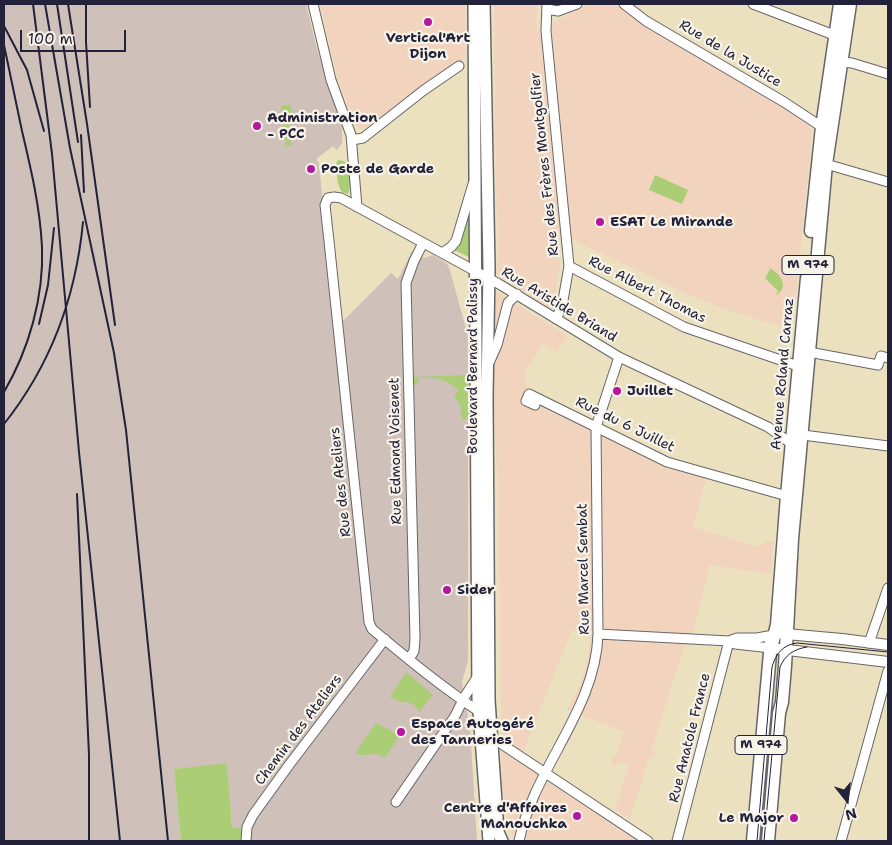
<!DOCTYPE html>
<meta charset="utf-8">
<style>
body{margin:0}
#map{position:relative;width:892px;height:845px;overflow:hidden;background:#ebe1bf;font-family:"Shantell Sans",sans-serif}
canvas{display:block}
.frame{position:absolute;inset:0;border:5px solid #22223b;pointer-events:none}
.north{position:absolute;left:822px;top:775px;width:50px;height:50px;-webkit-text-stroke:4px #f7f3e8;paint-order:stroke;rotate:164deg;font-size:14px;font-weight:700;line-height:20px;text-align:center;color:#22223b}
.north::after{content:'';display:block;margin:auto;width:18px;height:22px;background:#22223b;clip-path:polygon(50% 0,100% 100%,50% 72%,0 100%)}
.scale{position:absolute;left:20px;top:30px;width:106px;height:22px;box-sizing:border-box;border:2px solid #22223b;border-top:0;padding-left:6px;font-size:15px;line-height:18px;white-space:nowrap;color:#22223b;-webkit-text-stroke:4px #f7f3e8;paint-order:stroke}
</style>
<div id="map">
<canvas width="892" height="845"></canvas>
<div class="frame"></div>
<div class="north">N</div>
<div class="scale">100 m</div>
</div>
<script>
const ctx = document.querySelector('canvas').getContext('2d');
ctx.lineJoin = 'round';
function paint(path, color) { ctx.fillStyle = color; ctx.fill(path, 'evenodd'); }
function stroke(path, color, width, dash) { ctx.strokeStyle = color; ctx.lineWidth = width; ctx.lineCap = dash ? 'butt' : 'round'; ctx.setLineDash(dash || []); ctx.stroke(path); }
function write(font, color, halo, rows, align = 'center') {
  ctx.font = font + ' "Shantell Sans",sans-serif'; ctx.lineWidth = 4.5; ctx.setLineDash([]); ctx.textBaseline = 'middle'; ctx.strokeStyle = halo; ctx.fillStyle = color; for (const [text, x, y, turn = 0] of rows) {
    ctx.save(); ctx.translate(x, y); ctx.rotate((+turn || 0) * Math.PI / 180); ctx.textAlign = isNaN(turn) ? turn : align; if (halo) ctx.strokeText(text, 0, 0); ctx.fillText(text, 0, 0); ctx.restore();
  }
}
paint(new Path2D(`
 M 320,4 L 465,4 L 466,58 L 440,74 L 366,130 L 356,127 L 338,80 Z
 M 494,4 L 538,4 L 536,21 L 538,31 L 587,4 L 614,4 L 808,121 L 812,131 L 793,330 L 730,311 L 691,296 L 557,232 L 560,266 L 554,304 L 548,307 L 496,273 L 499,250 L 496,192 Z
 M 495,291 L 568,336 L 556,352 L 543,344 L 525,372 L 526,386 L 532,389 L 522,406 L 534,410 L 543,407 L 665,468 L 706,479 L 693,527 L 758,547 L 766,541 L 773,541 L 771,574 L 710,565 L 694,630 L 684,647 L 652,749 L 656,751 L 654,758 L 649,757 L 630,819 L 615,809 L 629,766 L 617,762 L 615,766 L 611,765 L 614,755 L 616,756 L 624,732 L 567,710 L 580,685 L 588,661 L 590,636 L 572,630 L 521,758 L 640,841 L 517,841 L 513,839 L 502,788 L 498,484 L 492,383 Z`), '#f2d4be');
paint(new Path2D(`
 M 4,4 L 306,4 L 317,49 L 342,129 L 342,143 L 337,150 L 333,146 L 316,159 L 319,163 L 334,322 L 343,321 L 391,273 L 398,279 L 412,251 L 424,258 L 433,255 L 446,263 L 449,267 L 468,336 L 468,661 L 462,682 L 470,728 L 477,841 L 243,841 L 232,827 L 227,764 L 174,769 L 181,841 L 4,841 Z`), '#cfc0ba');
paint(new Path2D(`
 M 291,105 L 292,116 L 288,116 L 291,146 L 286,146 L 281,106 Z
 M 338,160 L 344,161 C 350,167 352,187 348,194 L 342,192 C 336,184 338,173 335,166 Z
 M 655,175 L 688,190 L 682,204 L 649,190 Z
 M 470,206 L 471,258 L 454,250 Z
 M 767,267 C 779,271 791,287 776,295 L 778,291 L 765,278 L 770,269 Z
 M 469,375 L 469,418 L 462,419 L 460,405 L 454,395 L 459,391 C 448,379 435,377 419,378 L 418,384 L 413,385 L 412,377 Z
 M 406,672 L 433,695 L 419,712 L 415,706 L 406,701 L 403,703 L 390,697 Z
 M 376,723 L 400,735 L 385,758 C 373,749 367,759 355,753 Z
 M 227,763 L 232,827 L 244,829 L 243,841 L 181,841 L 174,769 Z`), '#aacd76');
const minor = new Path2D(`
 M 313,4 L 331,80 L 351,135 L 357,207
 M 547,4 L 546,31 L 569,266 L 562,306 L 556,319
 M 624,4 L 646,21 L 784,102 L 822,127
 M 753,4 L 834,35
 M 547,9 L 558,11 L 577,4
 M 841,62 L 852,63 L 888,74
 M 352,140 L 363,138 L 424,90 L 459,66
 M 826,164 L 888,182
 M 442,253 L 451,247 L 456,241 L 473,184
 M 569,266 L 684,327 L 798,366
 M 809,352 L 878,365 L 881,356 L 888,358
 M 489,363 L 497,345 L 508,303 L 517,294
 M 535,405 L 526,401 L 529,394 L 667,462 L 787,496
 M 803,435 L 888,446
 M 598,634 L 729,641 L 737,638 L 757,638 L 779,634
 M 729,641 L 735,644 L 771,648
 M 869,643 L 888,588
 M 409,659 L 414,651 L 415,639 L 406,283 L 414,261 L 423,243
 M 483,714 C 444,689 408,659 372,629 L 369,622 L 329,241 L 325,205 L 328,198 L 334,197 L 341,198 L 499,284 L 619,357 L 768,427 L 792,444
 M 488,735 L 648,841
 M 396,802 L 455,716 L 465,696 L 478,676
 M 246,841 L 247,827 L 253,815 L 289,765 L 385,639
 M 519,841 C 534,768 596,710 598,634 L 596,427 L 619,357
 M 677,841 L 729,641
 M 841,841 L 888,671`);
const tertiary = new Path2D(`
 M 786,634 L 842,639 L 888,645
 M 771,648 L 888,662`);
const secondary = new Path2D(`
 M 474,4 L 478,700 L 489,841
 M 484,4 L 489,267 L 487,398 L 489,700 L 498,832 L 502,841`);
const primary = new Path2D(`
 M 811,231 L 822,127 L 840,4
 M 771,648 L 777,625 L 787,496 L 807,278
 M 753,841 L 771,642
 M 768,841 L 779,713 L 782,702 L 785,666 L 792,539 L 826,164 L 850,4`);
stroke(minor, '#686569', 11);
stroke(tertiary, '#686569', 12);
stroke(secondary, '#686569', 14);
stroke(primary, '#686569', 15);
stroke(minor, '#fff', 9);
stroke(tertiary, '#fff', 10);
stroke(secondary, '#fff', 11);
stroke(primary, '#fff', 12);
stroke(new Path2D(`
 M 757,841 L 772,667 C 776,653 783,645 797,643 L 888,652
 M 764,841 L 780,667 C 785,655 794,649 807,647`), '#22223b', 1);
stroke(new Path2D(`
 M 33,4 L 52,154 L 79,452 L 120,841
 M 45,4 L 70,148 L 114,353 L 126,430 L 168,841
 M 57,4 L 78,142
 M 68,4 L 87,124 L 115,325
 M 86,4 L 86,42 L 90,107
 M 4,26 L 27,70 L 44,131
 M 4,45 C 10,73 16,102 22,131 C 31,169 40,207 42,247 C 44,297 29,349 4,392
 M 81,135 L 84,192
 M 39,324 L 48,285 L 54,228
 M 4,424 C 50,366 76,296 83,222
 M 77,494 L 89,755 L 89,841`), '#22223b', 2);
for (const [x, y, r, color] of [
 [428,22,5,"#b5179e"],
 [257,126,5,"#b5179e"],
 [311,169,5,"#b5179e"],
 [600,222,5,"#b5179e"],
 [617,391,5,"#b5179e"],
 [447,590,5,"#b5179e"],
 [401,732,5,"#b5179e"],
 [577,816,5,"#b5179e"],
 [794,818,5,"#b5179e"]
]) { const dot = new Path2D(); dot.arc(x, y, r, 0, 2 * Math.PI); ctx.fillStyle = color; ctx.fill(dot); stroke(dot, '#f7f3e8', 2); }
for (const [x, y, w] of [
 [808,265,52],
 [761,745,52]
]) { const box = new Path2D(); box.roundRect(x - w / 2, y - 9.5, w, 19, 4); ctx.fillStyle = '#f7f3e8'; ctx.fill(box); stroke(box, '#22223b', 1); }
write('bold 12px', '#22223b', null, [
 ["M 974",808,265],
 ["M 974",761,745]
]);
write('bold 14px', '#22223b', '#f7f3e8', [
 ["Vertical'Art",428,38,"center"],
 ["Dijon",428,54,"center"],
 ["Administration",267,118],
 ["- PCC",267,134],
 ["Poste de Garde",321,169],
 ["ESAT Le Mirande",610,222],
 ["Juillet",627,391],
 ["Sider",457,590],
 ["Espace Autogéré",411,724],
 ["des Tanneries",411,740],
 ["Centre d'Affaires",567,808,"right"],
 ["Manouchka",567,824,"right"],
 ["Le Major",784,818,"right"]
], 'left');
write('14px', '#22223b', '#f7f3e8', [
 ["Rue de la Justice",730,54,31],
 ["Rue des Frères Montgolfier",545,164,-96],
 ["Rue Albert Thomas",647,290,27],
 ["Rue Aristide Briand",559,305,31],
 ["Boulevard Bernard Palissy",473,366,-90],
 ["Avenue Roland Carraz",783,374,-85],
 ["Rue du 6 Juillet",625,425,26],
 ["Rue Edmond Voisenet",396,451,-91],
 ["Rue des Ateliers",341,482,-96],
 ["Rue Marcel Sembat",584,569,-91],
 ["Chemin des Ateliers",299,730,-53],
 ["Rue Anatole France",690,738,-76]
]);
</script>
